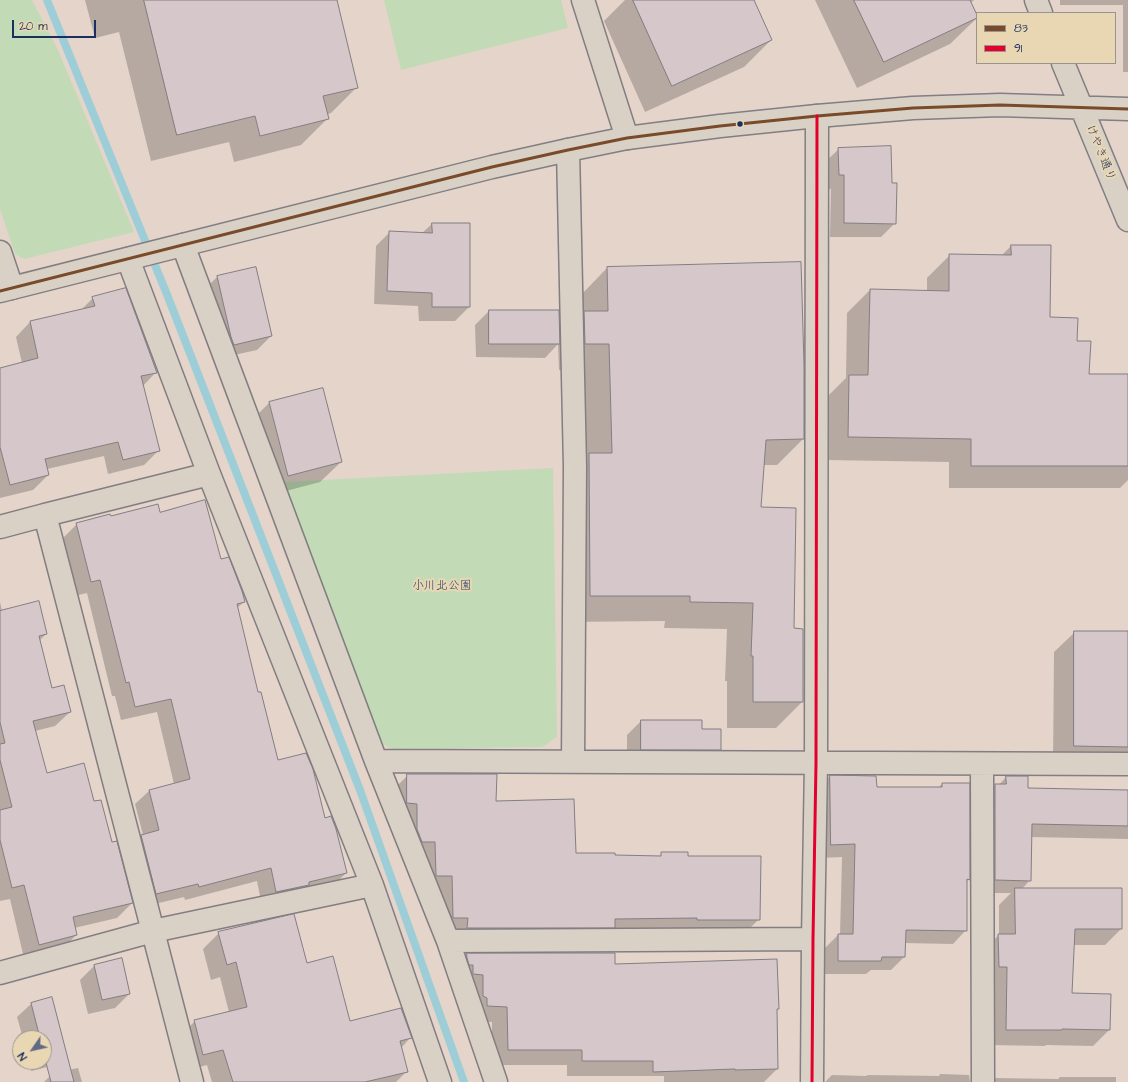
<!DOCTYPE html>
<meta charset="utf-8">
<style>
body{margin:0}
#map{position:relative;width:1128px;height:1082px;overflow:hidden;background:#e4d4ca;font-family:"Architects Daughter",sans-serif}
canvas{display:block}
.legend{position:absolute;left:976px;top:12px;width:140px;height:52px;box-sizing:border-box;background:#e9d7b4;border:1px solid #979492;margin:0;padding:5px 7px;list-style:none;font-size:12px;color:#1b2f5e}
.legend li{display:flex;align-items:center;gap:8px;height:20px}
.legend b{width:20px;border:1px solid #979492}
.north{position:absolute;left:12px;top:1030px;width:40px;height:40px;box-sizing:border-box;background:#e9d7b4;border:1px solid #979492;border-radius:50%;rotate:236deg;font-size:11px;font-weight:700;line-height:16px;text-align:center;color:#1b2f5e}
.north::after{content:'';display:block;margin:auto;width:14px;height:18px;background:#616984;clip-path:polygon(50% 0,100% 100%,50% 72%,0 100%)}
.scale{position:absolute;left:12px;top:20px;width:84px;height:18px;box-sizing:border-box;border:2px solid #1b2f5e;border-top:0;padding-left:5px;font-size:12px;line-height:14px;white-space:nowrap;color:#1b2f5e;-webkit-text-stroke:3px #e9d7b4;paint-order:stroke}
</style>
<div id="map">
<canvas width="1128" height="1082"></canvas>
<ul class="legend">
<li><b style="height:5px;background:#7a4b2a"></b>83</li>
<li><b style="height:5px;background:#e4002b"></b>91</li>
</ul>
<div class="north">N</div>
<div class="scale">20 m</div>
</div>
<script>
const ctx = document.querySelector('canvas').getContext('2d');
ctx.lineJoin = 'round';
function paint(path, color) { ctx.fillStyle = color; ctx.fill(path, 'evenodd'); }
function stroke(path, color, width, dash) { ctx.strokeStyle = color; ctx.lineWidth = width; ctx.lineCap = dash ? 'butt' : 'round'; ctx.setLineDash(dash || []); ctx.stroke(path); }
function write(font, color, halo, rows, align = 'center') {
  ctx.font = font + ' "Architects Daughter","Klee One",sans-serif'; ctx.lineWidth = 4; ctx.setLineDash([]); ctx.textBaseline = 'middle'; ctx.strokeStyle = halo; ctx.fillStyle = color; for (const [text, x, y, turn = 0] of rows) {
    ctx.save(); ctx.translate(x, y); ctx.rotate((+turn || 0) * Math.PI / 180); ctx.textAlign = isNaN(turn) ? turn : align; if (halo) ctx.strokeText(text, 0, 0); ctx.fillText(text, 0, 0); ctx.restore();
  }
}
paint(new Path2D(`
 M 0,0 L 32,0 L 58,50 L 134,232 L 24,259 L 15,254 L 0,209 Z
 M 384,0 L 561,0 L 568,28 L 401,70 Z
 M 553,468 L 557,737 L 542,747 L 392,749 L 379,742 L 284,482 Z`), '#c2dbb6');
paint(new Path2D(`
 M 85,0 L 336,0 L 357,87 L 331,113 L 326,115 L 327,119 L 301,145 L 234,162 L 229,142 L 151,161 L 119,32 L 95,38 Z
 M 625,0 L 753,0 L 771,40 L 744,67 L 645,112 L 604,21 Z
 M 815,0 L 974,0 L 970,4 L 977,18 L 950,44 L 857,88 Z
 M 1060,0 L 1128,0 L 1128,72 L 1123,72 L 1123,5 L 1060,5 Z
 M 839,149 L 891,184 L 895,223 L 881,237 L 830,237 L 831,189 L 825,189 L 825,162 Z
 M 432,224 L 469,307 L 455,321 L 419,321 L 418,306 L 374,304 L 376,246 L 390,232 L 422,233 Z
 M 1011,246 L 1049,318 L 1088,375 L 1128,375 L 1128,480 L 1120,488 L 949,488 L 949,462 L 826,460 L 826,398 L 846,378 L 847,313 L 870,290 L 927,291 L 927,278 L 950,255 L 1002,255 Z
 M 800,263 L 803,439 L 777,465 L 763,465 L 760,508 L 793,629 L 802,702 L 776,728 L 727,728 L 727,681 L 725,681 L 727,629 L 664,628 L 665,621 L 564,622 L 563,480 L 586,458 L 583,370 L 559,370 L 558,344 L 545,358 L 476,357 L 475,325 L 489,311 L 559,337 L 581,315 L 581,295 L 607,268 Z
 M 255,268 L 271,336 L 257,350 L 220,358 L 203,291 L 217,277 Z
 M 93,298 L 156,372 L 143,386 L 159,450 L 144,465 L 108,474 L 104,456 L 47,469 L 48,475 L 33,490 L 0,498 L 0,369 L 22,363 L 16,337 L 30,322 L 81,310 Z
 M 269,403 L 341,462 L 320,482 L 267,496 L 249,423 Z
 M 159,513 L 220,560 L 244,602 L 237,608 L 257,694 L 278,761 L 324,819 L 346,873 L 332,887 L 262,906 L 257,881 L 185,900 L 184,897 L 142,907 L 127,850 L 141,836 L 143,835 L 135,804 L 149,791 L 174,784 L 157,712 L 121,720 L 115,696 L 112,696 L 87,593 L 78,595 L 63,538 L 77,524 L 110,517 Z
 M 0,602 L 2,611 L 46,634 L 39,641 L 51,690 L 70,712 L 55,726 L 35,731 L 46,774 L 93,803 L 112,843 L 132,903 L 117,918 L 74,928 L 76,935 L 62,950 L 24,958 L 10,899 L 0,901 Z
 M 1075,632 L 1128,632 L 1128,752 L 1113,767 L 1053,766 L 1054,652 Z
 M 641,721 L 701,730 L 720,749 L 706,763 L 627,763 L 627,735 Z
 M 408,775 L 495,802 L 575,854 L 614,856 L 659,857 L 662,853 L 687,857 L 759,919 L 745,933 L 454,942 L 394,789 Z
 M 830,776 L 876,788 L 938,788 L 942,784 L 969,879 L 966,882 L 966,930 L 953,944 L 904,943 L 904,957 L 891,970 L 871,970 L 866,974 L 825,974 L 825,948 L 838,935 L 840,935 L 842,857 L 818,858 L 817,790 Z
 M 1006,777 L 1027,789 L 1128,791 L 1128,839 L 1031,837 L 1030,880 L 1022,889 L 1121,929 L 1105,945 L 1073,945 L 1071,994 L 1109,1030 L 1093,1046 L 1046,1045 L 1045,1046 L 990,1045 L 982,951 L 999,935 L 999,905 L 1011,893 L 982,893 L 982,798 L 995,785 L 999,785 Z
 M 219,933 L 306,964 L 349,1022 L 410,1038 L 401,1048 L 407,1071 L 396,1082 L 212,1082 L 207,1065 L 187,1070 L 179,1037 L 195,1021 L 229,1012 L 220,977 L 211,980 L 203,949 Z
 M 468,954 L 614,965 L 778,1008 L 776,1010 L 777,1069 L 764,1082 L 664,1082 L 664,1076 L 567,1076 L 567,1065 L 492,1065 L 492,1022 L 472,1021 L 452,970 Z
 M 121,960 L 129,994 L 115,1008 L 88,1014 L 80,980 L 94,966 Z
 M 51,998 L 51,1066 L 31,1071 L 29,1062 L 44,1062 L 44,1038 L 23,1038 L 17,1017 L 31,1004 Z
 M 78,1068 L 82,1082 L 44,1082 L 53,1073 Z
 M 940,1074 L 969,1075 L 970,1082 L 825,1082 L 832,1075 L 866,1076 L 868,1075 L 939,1076 Z
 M 1060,1077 L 1116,1077 L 1116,1082 L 992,1082 L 996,1078 L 1058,1079 Z`), '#0003');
stroke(new Path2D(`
 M 47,0 L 168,297 L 360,790 L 464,1082`), '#9dced8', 8);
const building = new Path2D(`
 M 144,0 L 337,0 L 358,88 L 323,96 L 329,119 L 260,136 L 255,116 L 177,135 Z
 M 633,0 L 754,0 L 772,40 L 672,86 Z
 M 854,0 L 970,0 L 977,15 L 977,18 L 884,62 Z
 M 891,146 L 892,183 L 897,183 L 896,224 L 844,223 L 844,175 L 839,175 L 838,148 Z
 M 432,223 L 470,223 L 470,307 L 432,307 L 432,293 L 387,291 L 389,231 L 432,233 Z
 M 1011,245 L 1051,245 L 1050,317 L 1078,318 L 1077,341 L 1091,341 L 1089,374 L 1128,374 L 1128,466 L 971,466 L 971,439 L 848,437 L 849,375 L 868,375 L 870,289 L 949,291 L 949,254 L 1011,255 Z
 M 801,262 L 804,365 L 804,439 L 766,440 L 761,507 L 796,508 L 794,628 L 803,629 L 803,702 L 753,702 L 753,656 L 751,656 L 753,603 L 690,602 L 690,596 L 590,596 L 589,453 L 612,453 L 609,344 L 585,344 L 584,311 L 608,311 L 607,267 Z
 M 256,267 L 272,336 L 234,345 L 231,337 L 217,276 Z
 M 126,288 L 157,373 L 141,376 L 160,451 L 123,460 L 118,442 L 45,459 L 49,475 L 10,485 L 0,447 L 0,368 L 38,358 L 30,321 L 95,306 L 92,297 Z
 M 489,310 L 559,310 L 560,344 L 489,344 Z
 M 323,388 L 342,462 L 288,476 L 269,402 Z
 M 205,500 L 221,559 L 229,557 L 242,591 L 245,602 L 237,604 L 258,692 L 261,692 L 278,760 L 306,753 L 313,769 L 325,818 L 331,816 L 336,829 L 347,873 L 309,882 L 309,885 L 276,892 L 271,868 L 199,887 L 198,884 L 156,894 L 141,835 L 159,830 L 149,790 L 190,779 L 171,699 L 135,707 L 129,682 L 126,683 L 100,580 L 91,582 L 76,523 L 110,514 L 111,516 L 158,504 L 160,512 Z
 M 39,601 L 47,634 L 39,636 L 52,688 L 64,685 L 71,712 L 33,721 L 47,773 L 84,763 L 94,801 L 101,800 L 112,842 L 117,841 L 133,903 L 73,917 L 77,935 L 39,945 L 24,885 L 12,888 L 0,840 L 0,810 L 12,807 L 0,760 L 0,744 L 5,743 L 0,722 L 0,611 Z
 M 1074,631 L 1128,631 L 1128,747 L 1074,746 Z
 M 641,720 L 702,720 L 702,729 L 721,729 L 721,750 L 641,750 Z
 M 407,774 L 497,774 L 496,801 L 574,799 L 576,853 L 615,853 L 615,855 L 661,856 L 661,852 L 688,852 L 688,856 L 761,856 L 760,920 L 697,920 L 697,918 L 615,919 L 615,928 L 467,928 L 468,918 L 453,918 L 452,876 L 436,876 L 435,842 L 422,842 L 417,829 L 417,804 L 407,803 Z
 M 830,775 L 876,776 L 877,787 L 942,787 L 942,783 L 970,783 L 970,880 L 967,879 L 967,931 L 906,930 L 905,957 L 882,957 L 881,961 L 838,961 L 838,934 L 853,934 L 855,844 L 831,845 Z
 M 1006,776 L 1028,776 L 1028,788 L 1128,790 L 1128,826 L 1032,824 L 1031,881 L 995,880 L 995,784 L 1006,784 Z
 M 1015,888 L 1122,888 L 1122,929 L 1075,929 L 1072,993 L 1111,994 L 1110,1030 L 1062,1029 L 1062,1030 L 1006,1030 L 1007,967 L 999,967 L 998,934 L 1015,934 Z
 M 294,914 L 307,963 L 333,956 L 350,1021 L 401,1008 L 412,1038 L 400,1041 L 408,1072 L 365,1082 L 233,1082 L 223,1050 L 203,1055 L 194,1020 L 247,1007 L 236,962 L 227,965 L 218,932 Z
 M 467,953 L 615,953 L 615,964 L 777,959 L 779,1009 L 777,1009 L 778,1069 L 735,1070 L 735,1069 L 653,1072 L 653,1061 L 582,1061 L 582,1050 L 508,1050 L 507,1007 L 487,1006 L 487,998 L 483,996 L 483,975 L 473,974 L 473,965 L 469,965 L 467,958 Z
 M 122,958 L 130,994 L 102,1000 L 94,965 Z
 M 52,997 L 74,1082 L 51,1082 L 44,1055 L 44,1038 L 40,1038 L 31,1003 Z`);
paint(building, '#d6c7cb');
stroke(building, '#827e82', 1);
const street = new Path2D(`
 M 583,0 L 627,138
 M 568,150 L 575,467 L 573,762
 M 183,245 L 376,761 L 448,941 L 496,1082
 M 0,252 L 12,288
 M 128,259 L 209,474 L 372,885 L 440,1082
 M 45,515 L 209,474
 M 0,527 L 45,515 L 192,1082
 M 376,761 L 1128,764
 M 982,764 L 983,1082
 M 448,941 L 813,939
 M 0,973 L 153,931 L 372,885
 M 812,1082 L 813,939 L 816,763 L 817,116`);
const secondary = new Path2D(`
 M 1036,0 L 1041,13
 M 1063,63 L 1128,220
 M 0,291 L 492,167 L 568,150 L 627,138 L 720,126 L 817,116 L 913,108 L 1000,105 L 1128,109`);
stroke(street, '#827e82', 25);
stroke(secondary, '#827e82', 25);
stroke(street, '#dad1c6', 22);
stroke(secondary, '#dad1c6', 22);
stroke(new Path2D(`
 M 0,291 L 492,167 L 568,150 L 627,138 L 720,126 L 817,116 L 913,108 L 1000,105 L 1128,109`), '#7a4b2a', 3);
stroke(new Path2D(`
 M 812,1082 L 813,939 L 816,763 L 817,116`), '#e4002b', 3);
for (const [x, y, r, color] of [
 [740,124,3.5,"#1b2f5e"]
]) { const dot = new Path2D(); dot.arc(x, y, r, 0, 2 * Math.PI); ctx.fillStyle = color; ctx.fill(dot); stroke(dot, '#e9d7b4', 1.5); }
write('12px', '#1b2f5e', '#e9d7b4', [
 ["けやき通り",1100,153,68]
]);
write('12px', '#294165', '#e9d7b4', [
 ["小川北公園",442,586]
]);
</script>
